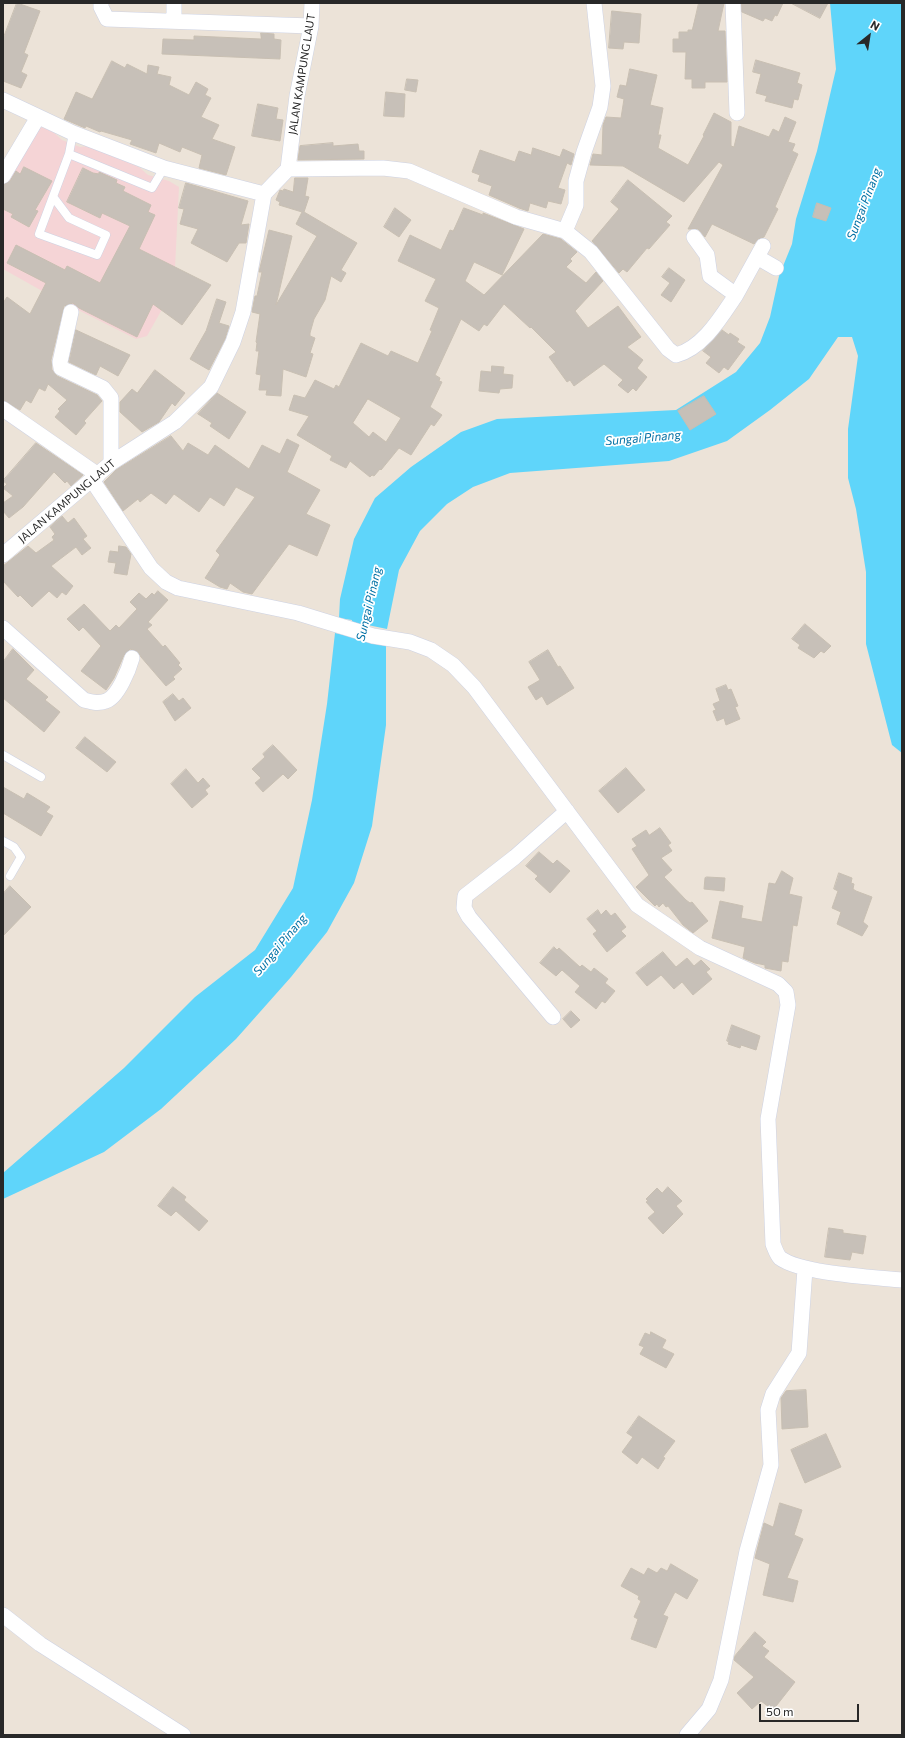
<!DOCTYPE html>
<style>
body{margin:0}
#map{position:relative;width:905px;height:1738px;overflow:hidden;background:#ece3d8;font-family:Commissioner,sans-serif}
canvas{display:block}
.frame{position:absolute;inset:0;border:4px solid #282828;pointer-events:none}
.north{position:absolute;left:849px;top:16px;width:40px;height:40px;-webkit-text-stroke:3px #fff;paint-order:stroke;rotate:30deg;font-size:11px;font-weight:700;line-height:16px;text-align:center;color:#282828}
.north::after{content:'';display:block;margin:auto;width:14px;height:18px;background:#282828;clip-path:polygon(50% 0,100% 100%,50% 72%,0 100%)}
.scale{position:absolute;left:759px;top:1704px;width:100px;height:18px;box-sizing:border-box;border:2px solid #282828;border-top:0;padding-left:5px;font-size:12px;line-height:14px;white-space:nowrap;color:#282828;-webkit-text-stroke:3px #fff;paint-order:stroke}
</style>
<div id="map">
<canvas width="905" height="1738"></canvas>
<div class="frame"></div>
<div class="north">N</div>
<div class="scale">50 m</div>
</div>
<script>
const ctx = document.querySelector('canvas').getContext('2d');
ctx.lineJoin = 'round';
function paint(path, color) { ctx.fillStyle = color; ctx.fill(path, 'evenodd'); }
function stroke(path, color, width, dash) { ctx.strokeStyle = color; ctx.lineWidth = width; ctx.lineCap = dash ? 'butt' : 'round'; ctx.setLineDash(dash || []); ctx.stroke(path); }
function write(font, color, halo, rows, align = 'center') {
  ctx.font = font + ' Commissioner,sans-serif'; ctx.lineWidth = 3.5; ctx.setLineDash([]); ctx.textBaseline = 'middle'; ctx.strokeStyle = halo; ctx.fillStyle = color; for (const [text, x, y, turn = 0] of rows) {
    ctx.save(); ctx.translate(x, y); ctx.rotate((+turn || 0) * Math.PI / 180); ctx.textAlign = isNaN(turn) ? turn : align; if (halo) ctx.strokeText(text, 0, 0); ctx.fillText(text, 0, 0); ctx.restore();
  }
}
paint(new Path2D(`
 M 38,126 L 52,131 L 62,140 L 80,147 L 88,146 L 139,167 L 148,175 L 169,181 L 179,187 L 174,288 L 147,336 L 136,339 L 60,301 L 3,269 L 3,185 Z`), '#f5d4d6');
paint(new Path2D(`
 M 830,3 L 902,3 L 902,753 L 892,745 L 866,644 L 866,572 L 856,509 L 848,478 L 848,429 L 858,356 L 852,337 L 838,337 L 809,379 L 770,410 L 727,441 L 669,461 L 510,473 L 473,487 L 447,504 L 420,531 L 399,570 L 387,629 L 363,624 L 360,639 L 386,646 L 386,725 L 372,826 L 354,883 L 327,932 L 291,977 L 236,1039 L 161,1109 L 104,1152 L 3,1199 L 3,1173 L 124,1068 L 195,997 L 255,950 L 293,888 L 312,800 L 327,704 L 335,633 L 349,636 L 352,620 L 339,618 L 340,599 L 354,539 L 375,498 L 411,467 L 461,432 L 497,419 L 676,410 L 736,372 L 760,343 L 770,317 L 779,276 L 792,244 L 796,219 L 817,151 L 836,69 Z`), '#5fd5fa');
const building = new Path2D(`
 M 17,3 L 40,11 L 24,53 L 28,55 L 21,72 L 27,75 L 21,88 L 3,81 L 3,39 Z
 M 699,3 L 724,3 L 718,31 L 725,31 L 727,82 L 705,82 L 705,88 L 692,88 L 692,79 L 685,79 L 686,52 L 673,52 L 673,39 L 679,39 L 679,32 L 688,32 L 688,30 L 692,30 Z
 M 742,3 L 783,3 L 777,16 L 775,15 L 772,21 L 765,18 L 763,21 L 742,12 Z
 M 791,3 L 828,3 L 820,18 Z
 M 612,11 L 641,14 L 639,43 L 624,42 L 623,49 L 609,48 Z
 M 261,33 L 274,34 L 274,39 L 281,40 L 280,59 L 162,54 L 163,39 L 194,40 L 194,36 L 261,39 Z
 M 756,60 L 800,73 L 797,83 L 802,85 L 798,100 L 794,99 L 792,108 L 765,101 L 767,96 L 756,93 L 761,74 L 753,72 Z
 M 112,61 L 125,68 L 127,64 L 147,74 L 148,65 L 159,67 L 157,74 L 171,77 L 169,85 L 189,95 L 196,82 L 208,89 L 205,95 L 211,98 L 201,117 L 219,125 L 212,139 L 235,147 L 226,175 L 199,168 L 202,155 L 182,147 L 180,152 L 159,143 L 156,153 L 130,144 L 132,140 L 101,131 L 100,132 L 86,126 L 85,128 L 64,119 L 76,92 L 92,99 Z
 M 630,69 L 657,75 L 650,105 L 663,108 L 658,135 L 661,135 L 658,148 L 688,165 L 704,136 L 703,135 L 714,113 L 731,122 L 731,146 L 734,147 L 739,126 L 769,137 L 773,129 L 779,132 L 785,117 L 796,122 L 788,142 L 795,144 L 792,151 L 798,154 L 775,207 L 778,209 L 764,237 L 758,239 L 754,244 L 712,224 L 705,237 L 698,229 L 688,229 L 723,165 L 719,162 L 684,202 L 623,166 L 590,165 L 593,154 L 602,155 L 603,125 L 606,117 L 621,118 L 624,99 L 617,97 L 620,85 L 626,86 Z
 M 407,79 L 418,80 L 416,92 L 405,90 Z
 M 386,92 L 405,94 L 404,117 L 384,116 Z
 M 258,104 L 278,108 L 276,119 L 283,120 L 280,141 L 252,136 Z
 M 333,143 L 333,146 L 358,144 L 359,151 L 364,151 L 364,159 L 298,160 L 300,146 Z
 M 533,148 L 560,157 L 563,149 L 574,154 L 571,165 L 567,163 L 558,188 L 565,190 L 561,204 L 548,201 L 546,208 L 530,203 L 528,211 L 519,208 L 489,195 L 492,186 L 478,181 L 480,175 L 472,172 L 480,150 L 515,162 L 519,151 L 531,155 Z
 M 24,167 L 52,181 L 35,210 L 38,211 L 29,227 L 11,217 L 13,214 L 3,209 L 3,185 L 10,181 L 16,171 L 20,174 Z
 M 83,168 L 93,173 L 99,174 L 99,172 L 117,180 L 116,183 L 125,187 L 123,191 L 151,205 L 148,212 L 155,215 L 139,249 L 211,285 L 182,325 L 153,304 L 137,337 L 79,308 L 73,303 L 64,306 L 51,360 L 52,370 L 57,376 L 97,395 L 102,401 L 84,421 L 86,423 L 76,435 L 55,417 L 60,411 L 58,409 L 67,400 L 48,384 L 45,391 L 39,388 L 31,403 L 26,400 L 20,410 L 3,400 L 3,303 L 7,297 L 30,314 L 46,283 L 7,263 L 16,245 L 65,270 L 67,266 L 100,283 L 130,226 L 102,213 L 100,218 L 67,202 Z
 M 295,178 L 308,178 L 305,196 L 309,197 L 304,212 L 357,243 L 341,270 L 346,273 L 341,282 L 331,276 L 325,300 L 314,319 L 310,333 L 310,336 L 315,338 L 310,353 L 313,354 L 306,377 L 283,369 L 281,396 L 266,395 L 267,390 L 259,390 L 261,375 L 256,374 L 259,351 L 256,351 L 257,343 L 256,342 L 260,314 L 252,312 L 255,296 L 257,296 L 262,272 L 259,272 L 269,230 L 292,236 L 276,305 L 317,236 L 296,224 L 302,212 L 279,205 L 280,202 L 276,200 L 280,190 L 283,191 L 284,189 L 293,192 Z
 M 628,180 L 672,216 L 666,222 L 670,225 L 649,249 L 647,248 L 627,272 L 623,269 L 619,273 L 592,241 L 619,209 L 611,202 Z
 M 186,183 L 248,201 L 241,225 L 249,224 L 246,243 L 239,243 L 227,262 L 191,243 L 198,229 L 180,224 L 184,209 L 179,208 Z
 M 817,203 L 831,208 L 826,221 L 813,217 Z
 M 395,208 L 411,220 L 399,237 L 384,227 Z
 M 464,208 L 483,215 L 483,213 L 524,229 L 502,275 L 474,262 L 465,281 L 484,295 L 543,234 L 561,239 L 577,252 L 570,259 L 572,261 L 566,267 L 586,283 L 596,272 L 603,281 L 575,311 L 588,328 L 618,306 L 641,337 L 627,347 L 643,360 L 637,368 L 647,377 L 636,391 L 633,388 L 628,393 L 618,385 L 623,380 L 604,364 L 574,386 L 570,380 L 567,382 L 549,357 L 556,352 L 531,327 L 530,328 L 504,304 L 487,326 L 484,324 L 479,331 L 461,319 L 435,375 L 440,378 L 439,381 L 442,382 L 430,407 L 442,415 L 434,426 L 431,424 L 411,455 L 399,448 L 381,470 L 380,469 L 374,476 L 372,475 L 370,477 L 350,461 L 346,468 L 330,460 L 332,456 L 297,435 L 309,416 L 289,410 L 294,395 L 305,398 L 315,380 L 334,389 L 336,385 L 339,387 L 361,343 L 388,356 L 391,351 L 418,363 L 432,331 L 430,330 L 439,308 L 425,301 L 436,279 L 398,261 L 410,235 L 441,250 L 450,230 L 453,231 ZM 368,399 L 401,418 L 386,442 L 373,432 L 369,437 L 353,423 Z
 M 669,268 L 685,280 L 671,302 L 661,295 L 670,283 L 662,277 Z
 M 217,299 L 226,302 L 219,323 L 229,326 L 225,339 L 209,370 L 190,359 L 206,331 Z
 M 76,330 L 130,355 L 118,376 L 100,366 L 96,375 L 69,362 Z
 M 722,330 L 729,335 L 730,333 L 739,339 L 737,342 L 745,347 L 728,370 L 724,367 L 719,373 L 706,363 L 711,357 L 703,351 Z
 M 492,366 L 504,367 L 503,374 L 513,375 L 512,388 L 500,389 L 499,393 L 479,391 L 481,371 L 491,372 Z
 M 155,370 L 185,393 L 175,406 L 172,403 L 159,422 L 142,432 L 120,412 L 120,402 L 132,389 L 137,393 Z
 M 217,393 L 246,412 L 229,439 L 210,426 L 212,423 L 198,414 Z
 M 704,396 L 716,414 L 690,430 L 678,411 Z
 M 171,436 L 183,451 L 188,443 L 208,455 L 215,445 L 249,469 L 262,445 L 280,454 L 287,439 L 299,445 L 287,472 L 320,490 L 306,514 L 330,525 L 317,556 L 289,544 L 252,594 L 243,592 L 230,583 L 227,589 L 220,587 L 205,578 L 220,555 L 216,551 L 255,497 L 236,487 L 224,506 L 210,497 L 199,512 L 174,494 L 166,504 L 151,493 L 140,502 L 138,499 L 123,511 L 104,482 L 116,470 Z
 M 36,443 L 83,475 L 71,486 L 67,481 L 65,483 L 54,472 L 23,507 L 9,518 L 3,511 L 3,503 L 13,496 L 3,488 L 7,484 L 3,481 Z
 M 62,516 L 68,523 L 74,518 L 87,536 L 83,539 L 91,548 L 82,555 L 76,547 L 51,566 L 73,586 L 66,595 L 62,592 L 57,598 L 49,591 L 32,607 L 20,595 L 18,597 L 3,581 L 3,566 L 28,546 L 36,553 L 54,540 L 52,537 L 55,534 L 50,527 Z
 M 119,546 L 126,547 L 131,554 L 127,575 L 114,573 L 116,563 L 108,562 L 110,551 L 118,552 Z
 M 158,591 L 168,600 L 148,622 L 152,625 L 147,629 L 163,647 L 165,645 L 180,663 L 178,665 L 182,669 L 173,677 L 175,679 L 166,686 L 141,657 L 138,652 L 130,649 L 124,655 L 114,678 L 106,690 L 81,671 L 101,646 L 83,627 L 79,631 L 67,619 L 84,604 L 110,631 L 116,625 L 119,628 L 137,609 L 130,602 L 139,593 L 146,599 L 152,593 L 154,595 Z
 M 805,624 L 831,646 L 824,653 L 821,651 L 814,658 L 798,648 L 800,645 L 792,639 Z
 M 13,649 L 34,670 L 26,679 L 48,697 L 45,700 L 60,712 L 44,732 L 3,698 L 3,662 Z
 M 548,650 L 558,667 L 560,666 L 574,688 L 547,705 L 542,696 L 536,700 L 528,687 L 540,680 L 529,662 Z
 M 726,685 L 728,690 L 731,689 L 738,706 L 735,707 L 740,719 L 726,725 L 724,718 L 717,721 L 713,711 L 716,710 L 713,704 L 720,701 L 716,689 Z
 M 173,694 L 179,701 L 183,698 L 191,708 L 175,721 L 163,702 Z
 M 85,737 L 116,762 L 107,772 L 76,748 Z
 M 273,745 L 297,770 L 288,779 L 283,774 L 263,792 L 255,783 L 261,778 L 252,769 L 265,757 L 263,754 Z
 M 626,768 L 645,790 L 618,813 L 599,791 Z
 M 186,769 L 198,783 L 203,778 L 210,786 L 205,790 L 208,794 L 192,808 L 171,784 Z
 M 3,787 L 24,799 L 27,793 L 50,807 L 46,812 L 53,816 L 41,836 L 3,813 Z
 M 660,828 L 671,843 L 668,845 L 672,851 L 661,858 L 672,870 L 664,877 L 686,900 L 690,903 L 692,902 L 708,921 L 693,933 L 683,925 L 668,906 L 666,907 L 663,903 L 659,907 L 657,904 L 655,906 L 636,887 L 649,875 L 632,849 L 637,846 L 632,839 L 646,830 L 649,835 Z
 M 539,852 L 553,864 L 557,860 L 570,871 L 550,893 L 535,879 L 538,876 L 526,866 Z
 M 782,871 L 793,878 L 789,894 L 802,897 L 797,926 L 793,925 L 788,962 L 782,961 L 781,971 L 765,968 L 765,965 L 755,963 L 743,958 L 745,947 L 712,938 L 720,901 L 743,906 L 741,918 L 762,922 L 769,883 L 775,884 Z
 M 839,873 L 852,878 L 851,883 L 854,884 L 853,889 L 856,891 L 872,897 L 863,922 L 868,926 L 862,936 L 837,924 L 841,912 L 832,908 L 838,891 L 834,889 Z
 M 707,877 L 725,878 L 724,891 L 704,889 L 705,878 Z
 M 10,886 L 31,907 L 3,936 L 3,894 Z
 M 598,910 L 601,915 L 606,910 L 611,916 L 615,913 L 626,927 L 621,931 L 626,936 L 607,952 L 593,934 L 597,931 L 587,919 Z
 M 554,947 L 557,950 L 559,948 L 580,967 L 582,965 L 591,972 L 594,968 L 608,979 L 605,983 L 615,991 L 605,1003 L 602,1001 L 596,1009 L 575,992 L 580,986 L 562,970 L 556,976 L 540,963 Z
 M 663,952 L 676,967 L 687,958 L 694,966 L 701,960 L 710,969 L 706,972 L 712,979 L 693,995 L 682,982 L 674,989 L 661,975 L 647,986 L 636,973 Z
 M 571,1011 L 580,1020 L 571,1028 L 563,1019 Z
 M 732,1025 L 760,1036 L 756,1050 L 741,1045 L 740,1048 L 728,1044 L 729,1042 L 727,1041 Z
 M 173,1187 L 186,1197 L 184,1200 L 208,1221 L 199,1231 L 176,1211 L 171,1216 L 158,1206 Z
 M 668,1187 L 682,1201 L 676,1206 L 683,1214 L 663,1234 L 648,1218 L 655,1212 L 646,1202 L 648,1201 L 646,1199 L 657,1188 L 662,1193 Z
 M 829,1228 L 843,1230 L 843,1233 L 866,1236 L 863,1254 L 852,1252 L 850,1260 L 825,1257 Z
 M 651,1332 L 666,1340 L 662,1348 L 674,1354 L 666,1368 L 640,1354 L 644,1347 L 639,1345 L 645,1333 L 650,1335 Z
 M 806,1390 L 808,1427 L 782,1429 L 781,1398 L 786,1391 Z
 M 639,1416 L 675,1441 L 663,1457 L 665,1458 L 658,1469 L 642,1457 L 637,1464 L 622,1452 L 633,1437 L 627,1433 Z
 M 826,1434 L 841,1467 L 805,1483 L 791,1450 Z
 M 780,1503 L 802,1510 L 794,1535 L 803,1539 L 787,1578 L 798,1581 L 793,1602 L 763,1595 L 770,1564 L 755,1558 L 764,1523 L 773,1527 Z
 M 671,1564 L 698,1580 L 687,1599 L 675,1592 L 663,1615 L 668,1617 L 656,1648 L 631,1639 L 638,1619 L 634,1617 L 641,1601 L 638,1599 L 639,1596 L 621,1586 L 631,1568 L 644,1575 L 648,1568 L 657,1573 L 661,1568 L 667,1571 Z
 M 755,1632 L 766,1642 L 762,1646 L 769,1651 L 764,1657 L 795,1682 L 773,1710 L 761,1701 L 752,1709 L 737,1693 L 754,1677 L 734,1660 L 735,1656 Z`);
paint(building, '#c7c0b8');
stroke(building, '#c8bfb2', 1);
const service = new Path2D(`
 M 69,154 L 152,188 L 164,168
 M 54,198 L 69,218 L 106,235 L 97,255 L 39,234 L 69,154 L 73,133
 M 3,755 L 41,777
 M 3,841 L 14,847 L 21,857 L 10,876`);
const minor = new Path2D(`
 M 101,3 L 101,7 L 107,19 L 311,26
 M 733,3 L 737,113
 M 174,21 L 174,3
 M 3,100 L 73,133 L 164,168 L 264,194
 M 288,169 L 383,168 L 409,171 L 516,217 L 565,231 L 591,252 L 668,349 L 676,355 C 703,348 721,317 736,295 L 710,276 L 707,255 L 694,237
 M 3,176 L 38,117
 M 565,231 L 576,205 L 576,181 L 584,152 L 600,107 L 603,86 L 594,3
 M 757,257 L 776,268
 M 736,295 L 763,246
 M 71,312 L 60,362 L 61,368 L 103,388 L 111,398 L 111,463
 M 3,409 L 98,475
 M 92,480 L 151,568 L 166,582 L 178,588 L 298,613 L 373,636 L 410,642 L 431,650 L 453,665 L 474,687 L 637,905 L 700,948 L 778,984 L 786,992 L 788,1005 L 768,1119 L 773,1244 C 775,1249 777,1255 780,1258 C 802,1274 873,1277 902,1280
 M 3,555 L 111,463 L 175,422 L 211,387 L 233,342 L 243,312 L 264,194 L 288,169 L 297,96 L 311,26 L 312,3
 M 3,628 L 84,700 C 92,702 98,704 106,701 C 118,697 129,669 132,658
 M 553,1017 L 469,917 L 464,908 L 465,896 L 515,857 L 567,811
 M 3,1615 L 40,1644 L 183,1735
 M 687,1735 L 709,1709 L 721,1680 L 747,1551 L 771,1465 L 768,1410 L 773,1394 L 799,1353 L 805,1269`);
stroke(service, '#cdd2e3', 9);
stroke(minor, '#cdd2e3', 16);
stroke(service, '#fff', 8);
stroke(minor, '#fff', 15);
write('11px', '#282828', '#fff', [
 ["JALAN KAMPUNG LAUT",302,74,-81],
 ["JALAN KAMPUNG LAUT",67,501,-40]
]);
write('italic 12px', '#0070a4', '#fff', [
 ["Sungai Pinang",864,204,-69],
 ["Sungai Pinang",643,438,-5],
 ["Sungai Pinang",369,604,-77],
 ["Sungai Pinang",280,945,-50]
]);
</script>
